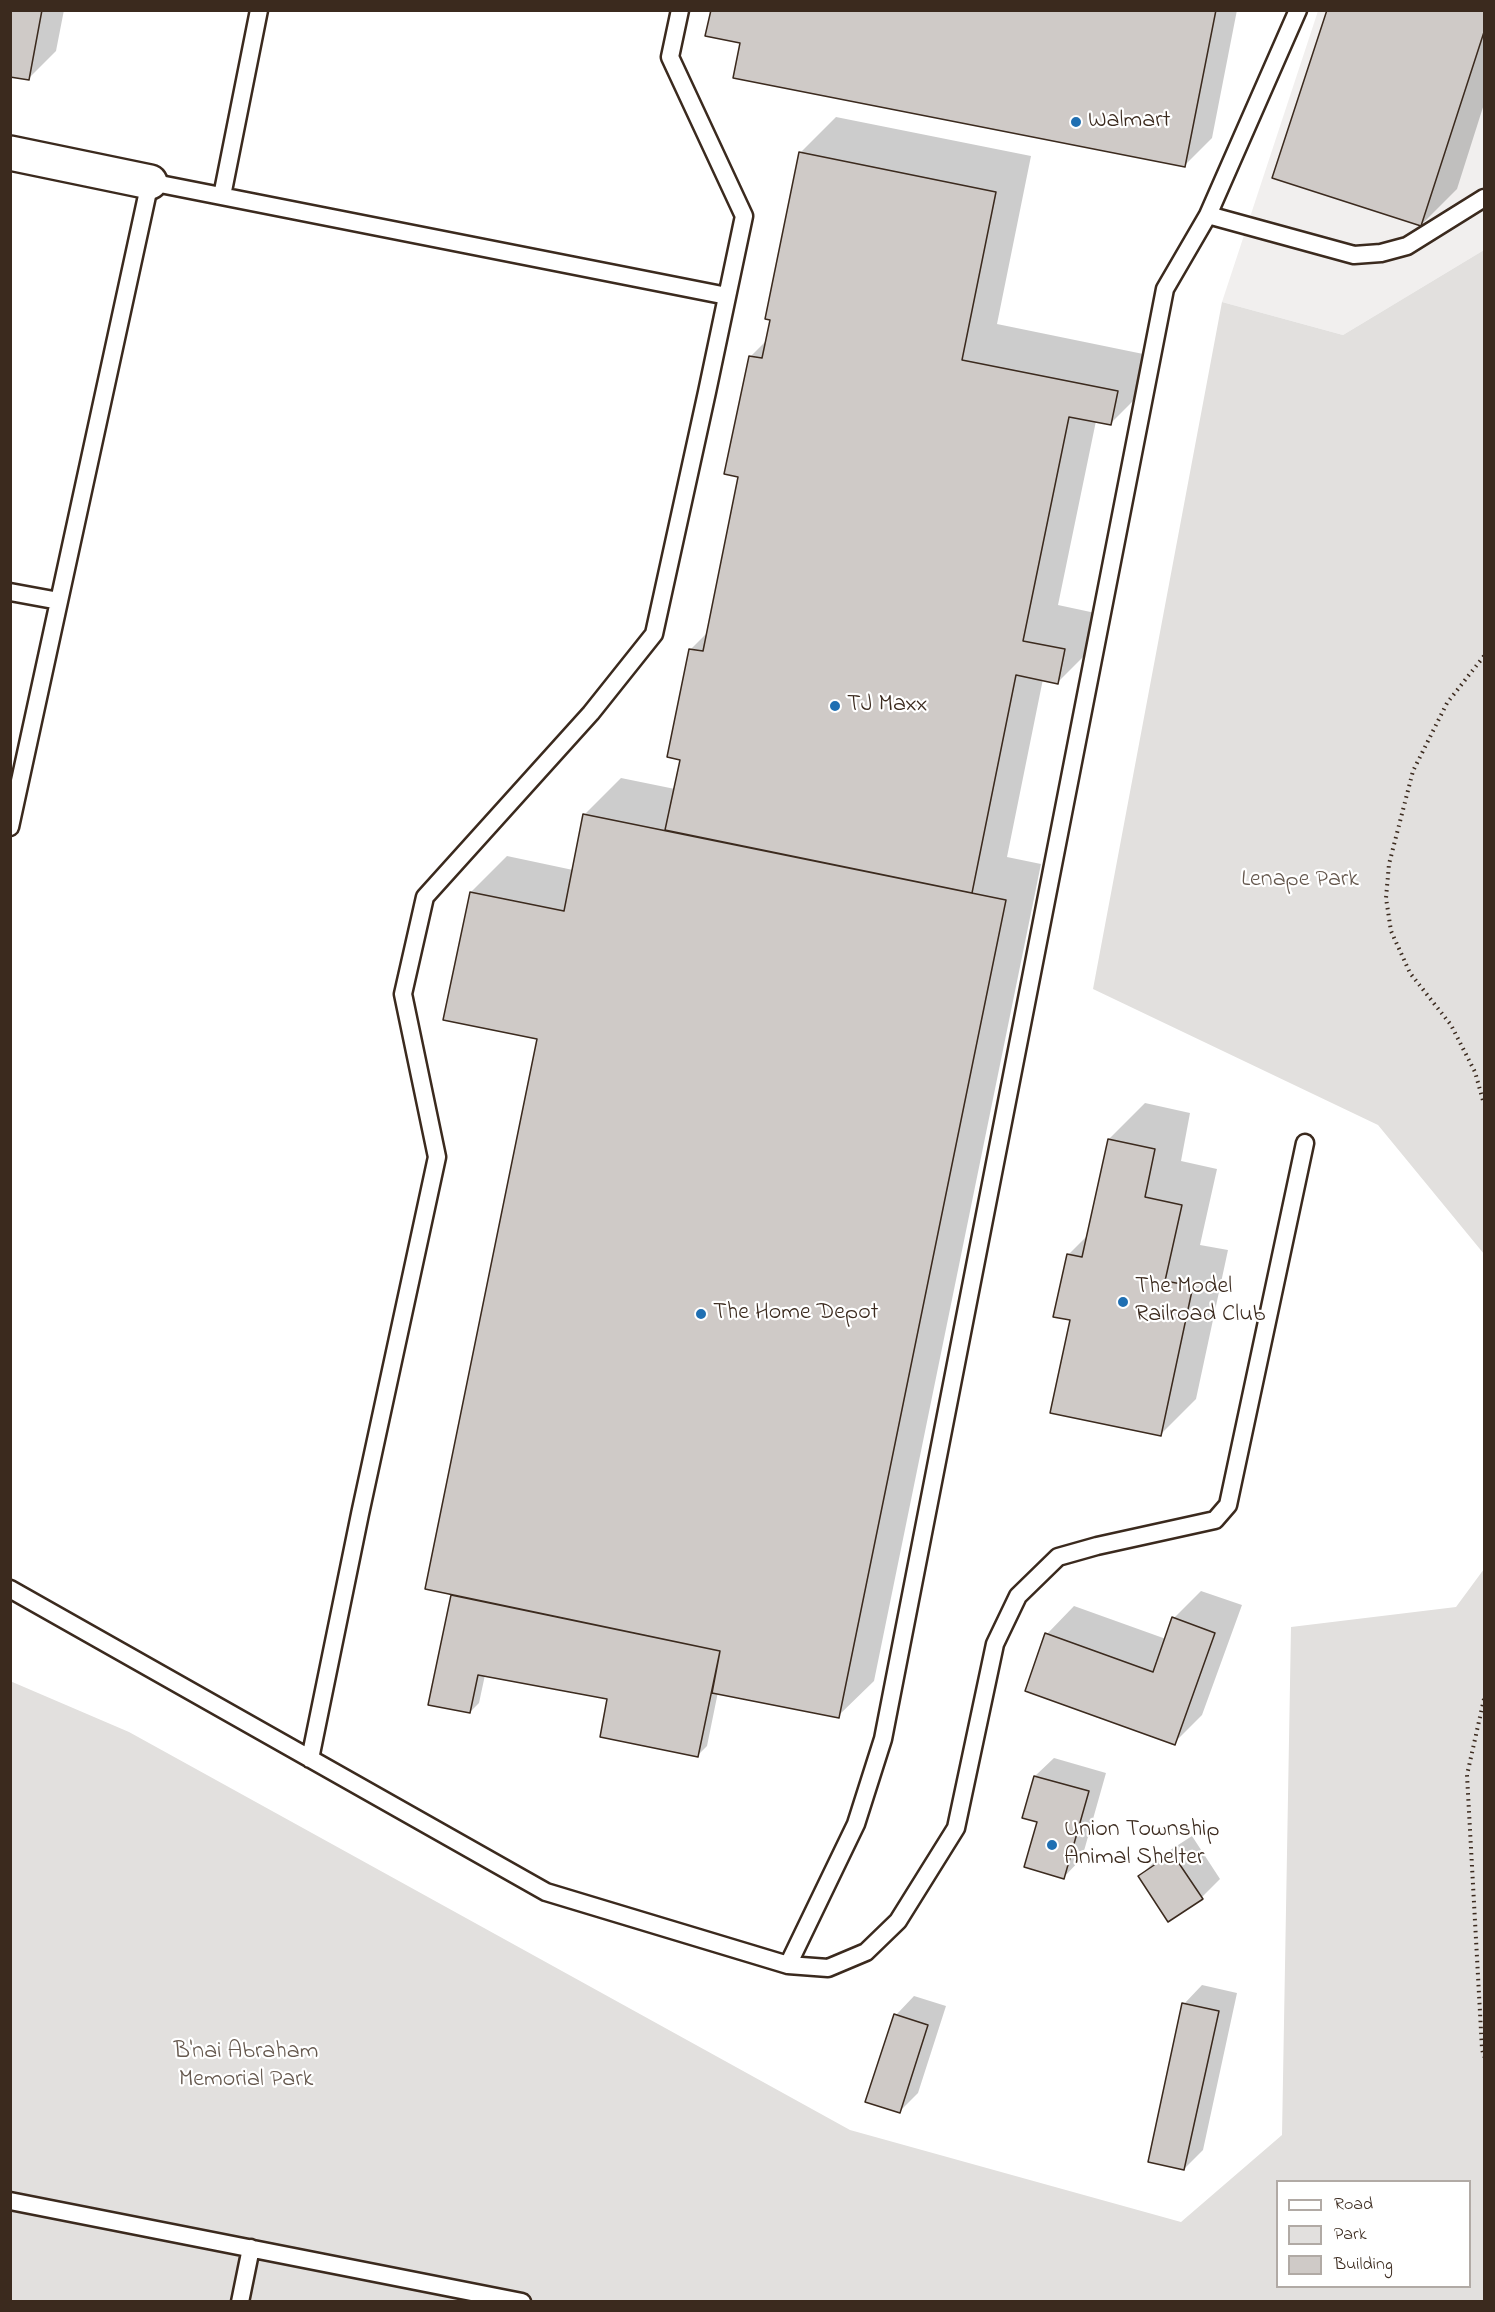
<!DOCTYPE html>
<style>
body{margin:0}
#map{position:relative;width:1495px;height:2312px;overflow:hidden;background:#fff;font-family:"Indie Flower",sans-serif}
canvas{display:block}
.frame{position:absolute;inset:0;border:12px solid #3b2a1e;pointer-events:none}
.legend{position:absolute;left:1276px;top:2180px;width:195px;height:108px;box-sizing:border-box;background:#fff;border:2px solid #b1aaa5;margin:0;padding:8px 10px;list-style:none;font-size:18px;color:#3b2a1e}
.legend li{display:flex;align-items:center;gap:12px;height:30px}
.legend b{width:30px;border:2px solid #b1aaa5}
</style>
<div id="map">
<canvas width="1495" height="2312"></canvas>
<div class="frame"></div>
<ul class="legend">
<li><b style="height:8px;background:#fff"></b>Road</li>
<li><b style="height:16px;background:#e2e0de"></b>Park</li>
<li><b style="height:16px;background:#cfcac7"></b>Building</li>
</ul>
</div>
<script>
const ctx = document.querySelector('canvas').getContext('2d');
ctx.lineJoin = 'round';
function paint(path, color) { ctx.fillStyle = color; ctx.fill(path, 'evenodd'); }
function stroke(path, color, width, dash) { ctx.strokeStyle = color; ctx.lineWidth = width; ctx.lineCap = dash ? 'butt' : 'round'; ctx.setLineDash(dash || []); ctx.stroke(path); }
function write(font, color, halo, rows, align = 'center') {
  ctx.font = font + ' "Indie Flower",sans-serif'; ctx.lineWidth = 4.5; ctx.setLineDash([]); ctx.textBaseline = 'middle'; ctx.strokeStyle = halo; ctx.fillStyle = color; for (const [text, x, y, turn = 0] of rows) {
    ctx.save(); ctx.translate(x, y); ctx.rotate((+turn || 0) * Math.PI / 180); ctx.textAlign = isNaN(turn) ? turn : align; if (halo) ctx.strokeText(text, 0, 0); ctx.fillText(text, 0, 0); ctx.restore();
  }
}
paint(new Path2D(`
 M 1318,11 L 1484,11 L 1484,250 L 1343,335 L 1222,302 Z`), '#f1efee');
paint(new Path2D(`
 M 1484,250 L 1484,1254 L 1378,1125 L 1093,989 L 1222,302 L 1343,335 Z
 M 1484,1569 L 1484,2301 L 11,2301 L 10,1681 L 129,1732 L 850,2130 L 1181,2222 L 1282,2135 L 1291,1627 L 1456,1607 ZM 1278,2182 L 1470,2182 L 1470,2286 L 1278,2286 Z`), '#e2e0de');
paint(new Path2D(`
 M 10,10 L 64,10 L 56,51 L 28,79 Z
 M 712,10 L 1237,10 L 1212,138 L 1184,166 L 741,41 Z
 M 1328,10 L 1484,10 L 1484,104 L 1457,189 L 1421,225 Z
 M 836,117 L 1031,156 L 997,324 L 1153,356 L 1146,388 L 1110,424 L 1096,421 L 1058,605 L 1100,614 L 1094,646 L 1058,682 L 1043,679 L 1007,857 L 1041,864 L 874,1681 L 838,1716 L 718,1692 L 707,1746 L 698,1755 L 609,1697 L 485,1675 L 479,1703 L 470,1712 L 452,1596 L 455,1594 L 539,1038 L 471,892 L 507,856 L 573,870 L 585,814 L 621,778 L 675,789 L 681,759 L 691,649 L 708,632 L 739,476 L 750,357 L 768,339 L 800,153 Z
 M 1145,1103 L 1190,1113 L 1181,1161 L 1217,1169 L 1200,1245 L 1228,1250 L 1196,1399 L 1160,1435 L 1071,1319 L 1068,1255 L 1089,1234 L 1109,1139 Z
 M 1201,1591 L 1242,1605 L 1202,1715 L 1174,1743 L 1047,1634 L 1074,1606 L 1166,1639 L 1174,1618 Z
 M 1054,1758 L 1106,1773 L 1082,1858 L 1064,1877 L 1038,1821 L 1035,1776 Z
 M 1192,1836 L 1220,1879 L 1202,1897 L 1168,1920 L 1140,1876 L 1158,1858 Z
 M 1202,1985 L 1237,1993 L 1203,2150 L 1184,2169 L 1184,2004 Z
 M 914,1996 L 946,2006 L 918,2093 L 899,2112 L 896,2015 Z`), '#0003');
const building = new Path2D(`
 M 10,10 L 42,10 L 29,80 L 10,77 Z
 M 711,10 L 1216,10 L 1185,167 L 733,78 L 740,43 L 705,36 Z
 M 1327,10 L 1484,10 L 1484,32 L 1421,226 L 1272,178 Z
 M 799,152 L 996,192 L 962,360 L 1118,391 L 1111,425 L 1069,417 L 1023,641 L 1065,649 L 1058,684 L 1016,675 L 972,893 L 665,830 L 680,760 L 667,757 L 689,649 L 703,651 L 738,477 L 724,474 L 749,356 L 762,358 L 770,320 L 765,319 Z
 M 583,814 L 1006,900 L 839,1718 L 712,1693 L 720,1651 L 425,1589 L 537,1039 L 443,1020 L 470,892 L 564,911 Z
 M 1108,1139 L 1155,1149 L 1145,1197 L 1182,1205 L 1165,1281 L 1193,1286 L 1161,1436 L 1050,1413 L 1070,1320 L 1053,1317 L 1067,1254 L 1082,1257 Z
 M 451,1595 L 720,1651 L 698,1757 L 600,1737 L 607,1699 L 478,1675 L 470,1713 L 428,1705 Z
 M 1172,1617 L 1215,1633 L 1175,1745 L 1025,1691 L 1045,1633 L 1153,1672 Z
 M 1034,1776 L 1089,1791 L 1064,1879 L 1024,1867 L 1037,1822 L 1022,1818 Z
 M 1172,1853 L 1203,1899 L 1168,1922 L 1138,1876 Z
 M 1182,2003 L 1219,2011 L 1184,2170 L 1148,2162 Z
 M 894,2014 L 928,2025 L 900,2113 L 865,2102 Z`);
paint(building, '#cfcac7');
stroke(building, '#3b2a1e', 1.5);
const lane = new Path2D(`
 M 222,196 L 259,10
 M 1208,215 L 1354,255 L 1381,253 L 1407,246 L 1484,198
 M 10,592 L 59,601
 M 10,827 L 150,182 L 727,296
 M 10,1589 L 546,1892 L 788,1965 L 828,1968 L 866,1952 L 898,1921 L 956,1828 L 995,1644 L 1018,1596 L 1058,1557 L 1097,1546 L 1215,1520 L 1228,1505 L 1305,1143
 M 310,1759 L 360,1514 L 437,1157 L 403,994 L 425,897 L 591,713 L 654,634 L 707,392 L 744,216 L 670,57 L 680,10
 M 788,1965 L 856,1824 L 883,1739 L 1165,289 L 1208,215 L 1298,10
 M 10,2201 L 522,2302
 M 240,2302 L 251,2248`);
const street = new Path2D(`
 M 10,153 L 150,182`);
stroke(lane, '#3b2a1e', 21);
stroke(street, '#3b2a1e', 38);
stroke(new Path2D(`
 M 1484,656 L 1447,703 L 1413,771 L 1389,864 L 1386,898 L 1391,931 L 1410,973 L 1451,1025 L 1475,1072 L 1484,1104
 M 1484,1699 L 1467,1775 L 1482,2049 L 1484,2057`), '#3b2a1e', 4, [1.5, 4.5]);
stroke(lane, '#fff', 16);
stroke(street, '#fff', 33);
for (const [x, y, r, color] of [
 [1076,122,6,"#1f6fb2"],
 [835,706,6,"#1f6fb2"],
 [1123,1302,6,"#1f6fb2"],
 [701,1314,6,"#1f6fb2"],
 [1052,1845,6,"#1f6fb2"]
]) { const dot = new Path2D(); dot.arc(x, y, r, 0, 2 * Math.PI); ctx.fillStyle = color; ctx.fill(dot); stroke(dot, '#fff', 2); }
write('24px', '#3b2a1e', '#fff', [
 ["Walmart",1088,122],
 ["TJ Maxx",847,706],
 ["The Model",1135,1288],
 ["Railroad Club",1135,1316],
 ["The Home Depot",713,1314],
 ["Union Township",1064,1831],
 ["Animal Shelter",1064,1859]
], 'left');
write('24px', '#65584e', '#fff', [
 ["Lenape Park",1300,881],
 ["B'nai Abraham",246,2053],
 ["Memorial Park",246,2081]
]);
</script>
